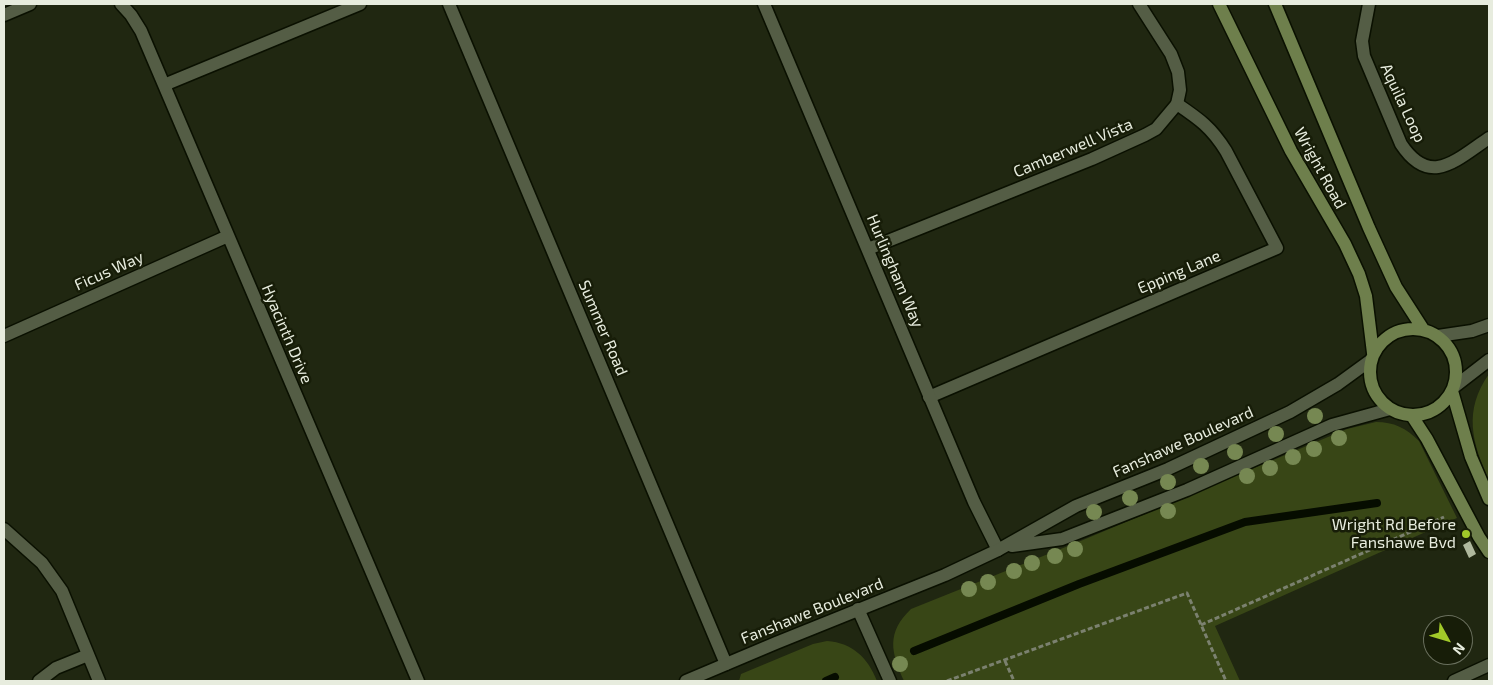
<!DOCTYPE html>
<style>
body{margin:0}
#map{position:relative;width:1493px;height:685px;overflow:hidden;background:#202711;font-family:"Exo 2",sans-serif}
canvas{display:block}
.frame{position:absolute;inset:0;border:5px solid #e7ecde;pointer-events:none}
.north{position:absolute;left:1423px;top:615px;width:50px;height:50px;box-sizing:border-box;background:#171d08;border:1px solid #6a705e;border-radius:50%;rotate:129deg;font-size:14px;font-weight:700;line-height:20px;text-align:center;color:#e7ecde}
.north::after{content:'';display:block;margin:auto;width:18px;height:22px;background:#a1c929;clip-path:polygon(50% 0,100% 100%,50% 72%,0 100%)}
</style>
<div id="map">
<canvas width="1493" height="685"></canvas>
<div class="frame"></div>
<div class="north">N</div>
</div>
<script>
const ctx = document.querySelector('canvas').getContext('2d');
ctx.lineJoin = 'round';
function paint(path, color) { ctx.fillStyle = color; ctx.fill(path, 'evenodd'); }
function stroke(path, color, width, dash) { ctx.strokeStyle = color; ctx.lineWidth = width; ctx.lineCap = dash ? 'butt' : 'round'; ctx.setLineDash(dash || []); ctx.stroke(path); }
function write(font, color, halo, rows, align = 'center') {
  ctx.font = font + ' "Exo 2",sans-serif'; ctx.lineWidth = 5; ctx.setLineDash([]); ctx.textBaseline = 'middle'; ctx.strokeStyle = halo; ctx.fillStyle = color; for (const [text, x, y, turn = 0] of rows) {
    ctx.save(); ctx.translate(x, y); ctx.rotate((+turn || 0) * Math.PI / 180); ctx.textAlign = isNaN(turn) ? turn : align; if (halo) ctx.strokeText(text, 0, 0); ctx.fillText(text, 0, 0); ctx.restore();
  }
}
paint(new Path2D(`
 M 1489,374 L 1489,481 C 1472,442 1463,411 1489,374 Z
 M 1376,422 C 1394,422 1406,428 1419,441 L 1457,518 L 1215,626 L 1240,681 L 904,681 C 891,652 886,633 911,609 L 1083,540 L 1347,429 Z
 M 827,641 C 853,643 868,658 877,681 L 739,681 L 741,674 L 813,644 Z`), '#384616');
stroke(new Path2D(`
 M 914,651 L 1079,584 L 1245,522 L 1377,503
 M 826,681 L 835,677`), '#060c00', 8);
paint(new Path2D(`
 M 1470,541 L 1476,554 L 1469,558 L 1463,545 Z`), '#afb89d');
const service = new Path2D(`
 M 1369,4 L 1362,41 L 1364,56 L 1401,144 C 1430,188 1456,160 1489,138
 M 929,397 L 1277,248 L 1226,151 C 1211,127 1199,119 1177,104`);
const minor = new Path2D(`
 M 121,4 L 131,15 L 141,31 L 418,681
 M 449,4 L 726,664
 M 764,4 L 974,502 L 998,550
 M 4,15 L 30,4
 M 164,85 L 360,4
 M 868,249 L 1092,159 L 1145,135 L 1156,129 L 1177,104 L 1180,90 L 1178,72 L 1171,54 L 1139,4
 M 4,336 L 228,236
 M 1438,336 L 1472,331 L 1489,325
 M 1454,387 L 1489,360
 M 4,529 L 42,563 L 62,591 L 99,681
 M 858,609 L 890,681
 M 39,681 L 56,668 L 88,655
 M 1454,681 L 1489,665`);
const tertiary = new Path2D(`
 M 1012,546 L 1062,539 L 1187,490 L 1332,425 L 1390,409
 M 686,681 L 776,643 L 945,575 L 998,550 L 1076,506 L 1168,469 L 1290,412 L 1338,384 L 1371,360`);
const secondary = new Path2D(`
 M 1219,4 L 1291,151 L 1345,244 L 1359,274 L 1366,296 L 1373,353
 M 1275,4 L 1369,228 L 1396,287 L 1423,329
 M1370 372a43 43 0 1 1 86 0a43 43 0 1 1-86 0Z
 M 1452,391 L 1471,457 L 1489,499
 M 1412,416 L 1427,439 L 1479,537 L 1489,552`);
stroke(service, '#0a1000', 15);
stroke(minor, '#0a1000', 15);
stroke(tertiary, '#0a1000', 15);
stroke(secondary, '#0a1000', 15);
stroke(new Path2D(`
 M 1201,625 L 1444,517
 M 1005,661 L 1014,681
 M 947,681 L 1187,593 L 1226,681`), '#7b816f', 3, [5, 2.5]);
stroke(service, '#545d45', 12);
stroke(minor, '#545d45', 12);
stroke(tertiary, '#545d45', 12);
stroke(secondary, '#6e7f4c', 12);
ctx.fillStyle = '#768852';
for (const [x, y] of [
 [1315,416],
 [1276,434],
 [1339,438],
 [1314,449],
 [1235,452],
 [1293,457],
 [1201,466],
 [1270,468],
 [1247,476],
 [1168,482],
 [1130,498],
 [1168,511],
 [1094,512],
 [1075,549],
 [1055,556],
 [1032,563],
 [1014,571],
 [988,582],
 [969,589],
 [900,664]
]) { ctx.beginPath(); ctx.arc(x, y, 8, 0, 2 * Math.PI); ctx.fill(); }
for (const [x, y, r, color] of [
 [1466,534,5,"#a1c929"]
]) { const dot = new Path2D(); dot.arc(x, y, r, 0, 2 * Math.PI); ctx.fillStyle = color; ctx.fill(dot); stroke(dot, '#171d08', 2); }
write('16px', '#e7ecde', '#171d08', [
 ["Aquila Loop",1403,103,65],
 ["Camberwell Vista",1073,148,-23],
 ["Wright Road",1320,168,61],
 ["Ficus Way",109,271,-24],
 ["Hurlingham Way",895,271,67],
 ["Epping Lane",1179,272,-23],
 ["Summer Road",603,328,67],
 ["Hyacinth Drive",287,334,67],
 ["Fanshawe Boulevard",1183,442,-24],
 ["Fanshawe Boulevard",812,611,-22]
]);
write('16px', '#e7ecde', '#171d08', [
 ["Wright Rd Before",1456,525],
 ["Fanshawe Bvd",1456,543]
], 'right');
</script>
